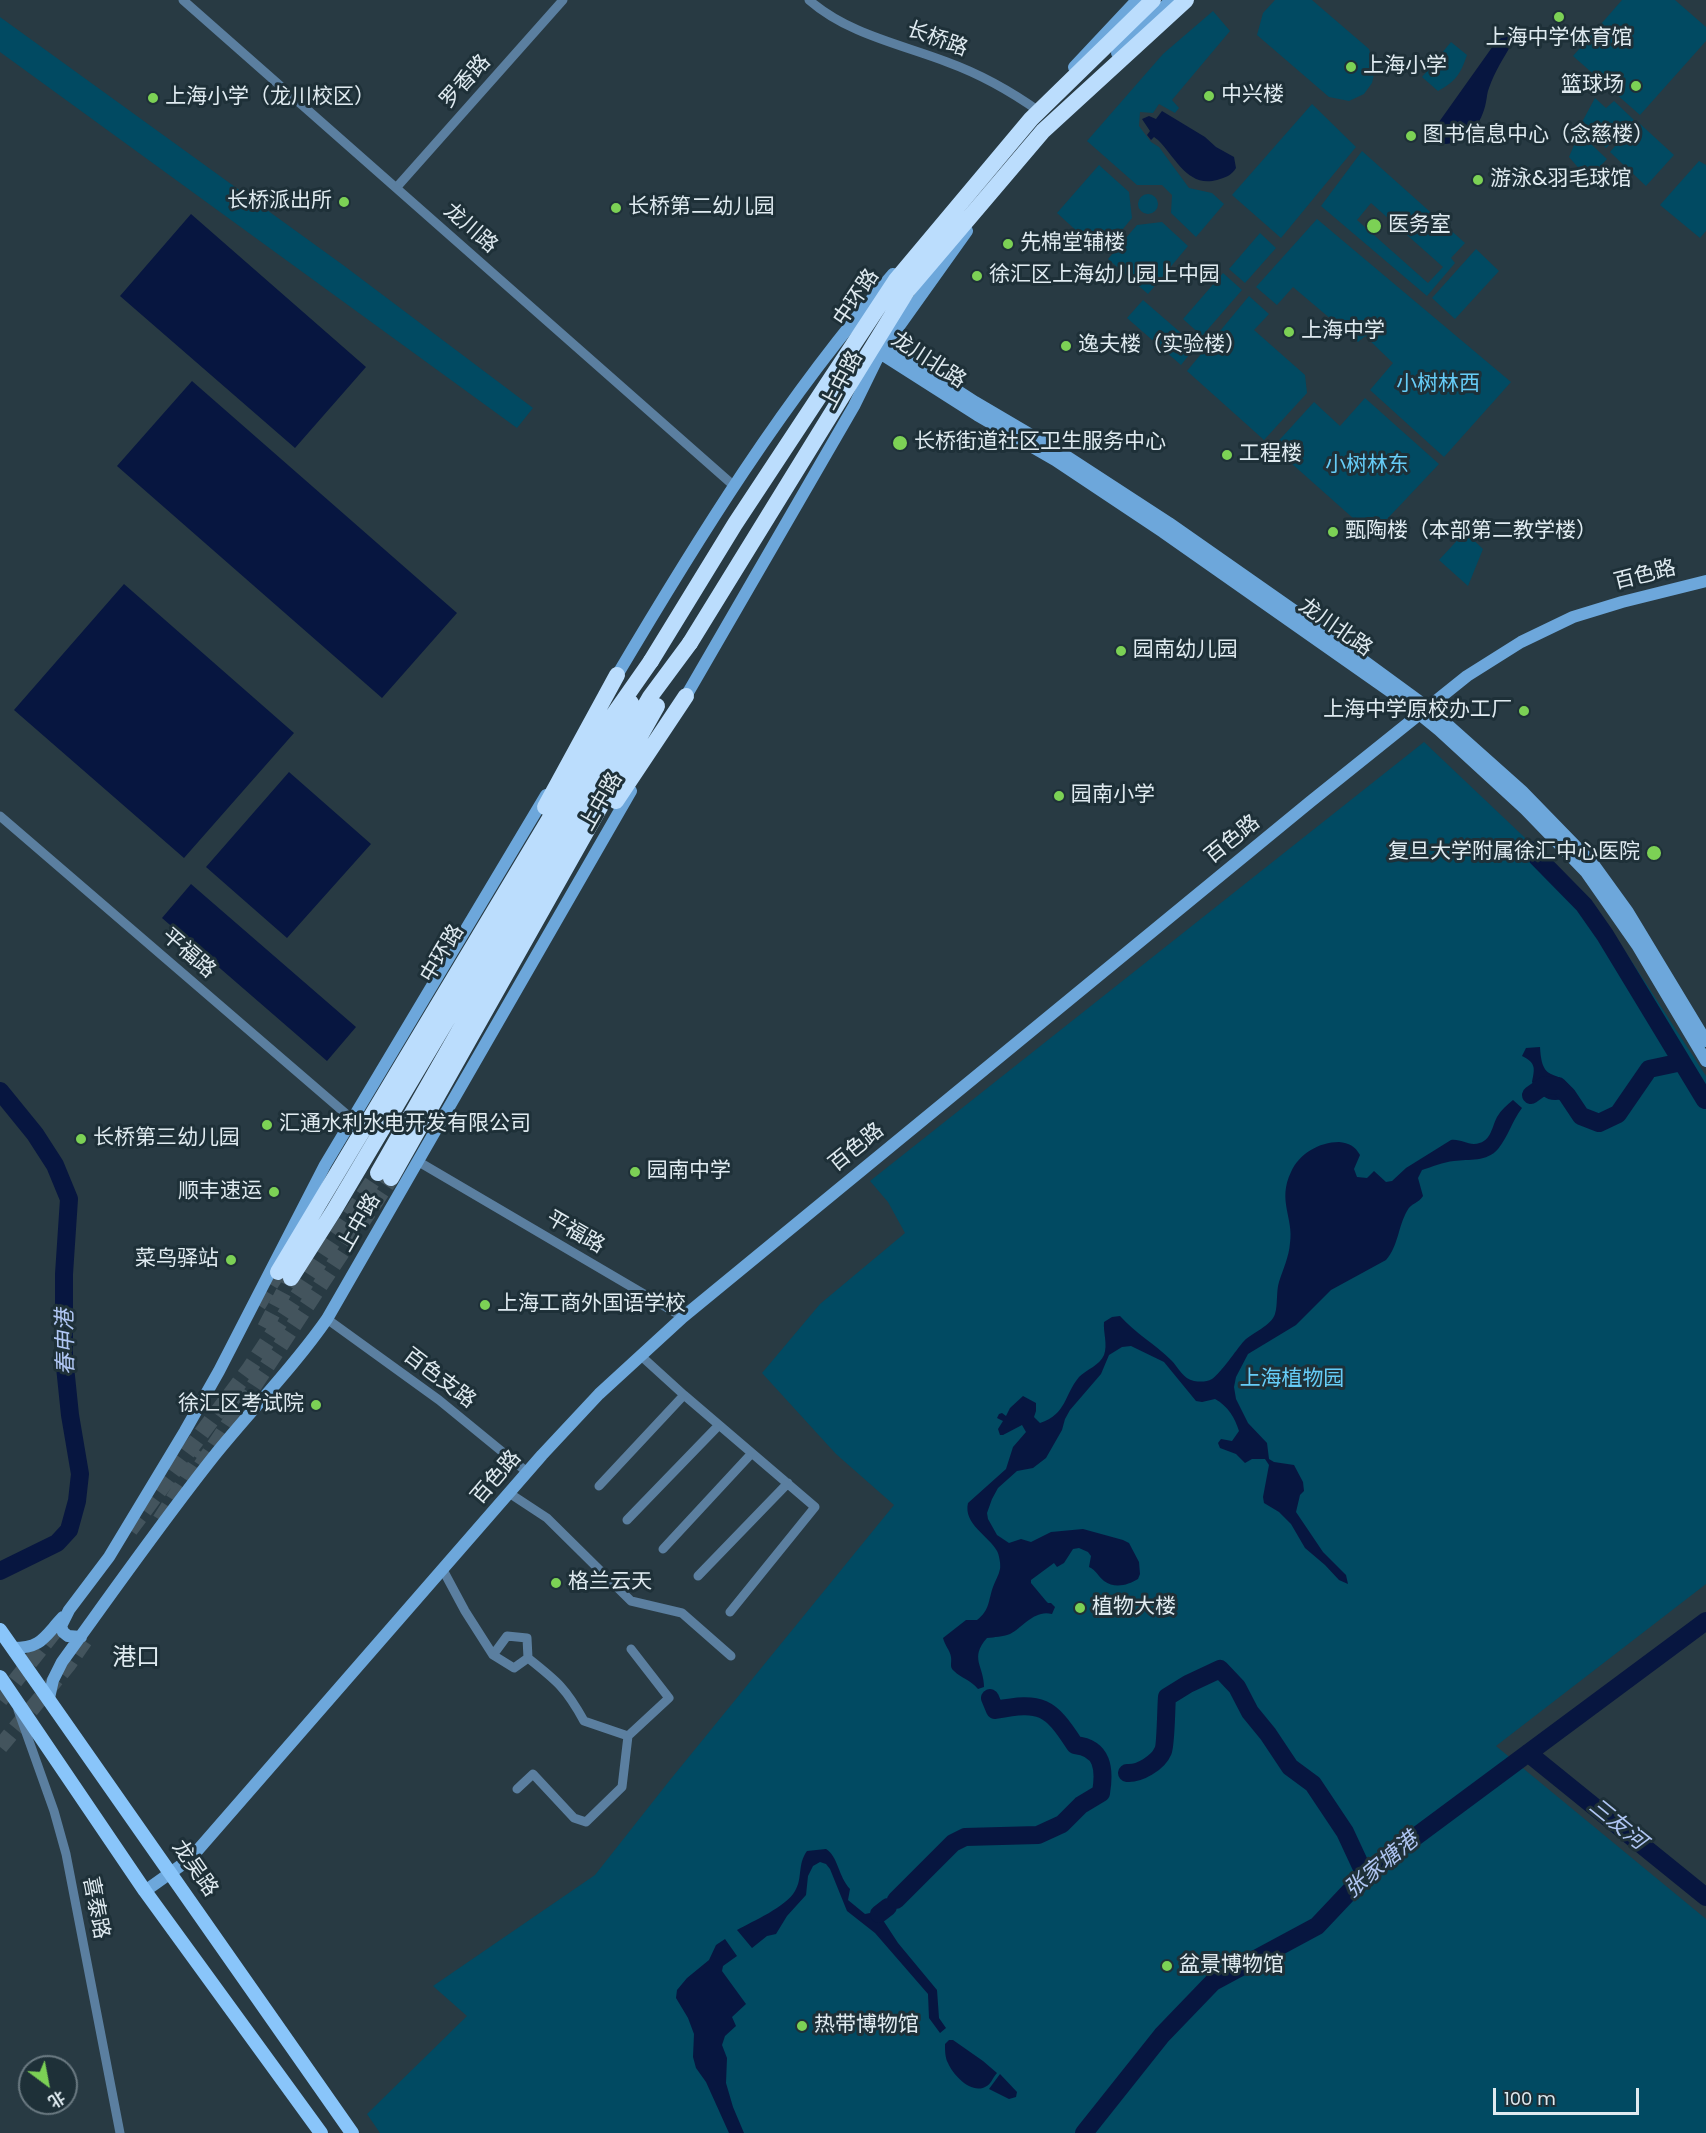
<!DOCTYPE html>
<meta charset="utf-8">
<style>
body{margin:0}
#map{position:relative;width:1706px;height:2133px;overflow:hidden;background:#283a43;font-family:Poppins,"Noto Sans SC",sans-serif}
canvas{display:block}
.north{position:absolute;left:18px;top:2055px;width:60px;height:60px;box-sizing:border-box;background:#1e3038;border:2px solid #6b7a82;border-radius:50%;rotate:148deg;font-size:16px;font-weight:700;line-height:24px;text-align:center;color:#dfeaf0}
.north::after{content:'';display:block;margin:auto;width:21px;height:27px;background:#7cd155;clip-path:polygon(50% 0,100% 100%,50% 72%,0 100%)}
.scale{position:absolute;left:1493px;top:2088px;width:146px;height:27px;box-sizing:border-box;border:3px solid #dfeaf0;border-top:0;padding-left:8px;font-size:18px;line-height:21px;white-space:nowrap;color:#dfeaf0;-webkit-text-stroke:4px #1e3038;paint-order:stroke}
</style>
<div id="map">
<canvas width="1706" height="2133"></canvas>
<div class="north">北</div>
<div class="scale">100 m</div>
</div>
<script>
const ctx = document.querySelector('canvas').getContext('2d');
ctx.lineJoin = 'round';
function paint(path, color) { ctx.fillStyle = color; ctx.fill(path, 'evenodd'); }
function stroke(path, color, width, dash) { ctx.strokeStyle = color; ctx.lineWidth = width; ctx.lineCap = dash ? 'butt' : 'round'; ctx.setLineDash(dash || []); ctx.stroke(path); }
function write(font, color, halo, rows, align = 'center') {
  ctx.font = font + ' Poppins,"Noto Sans SC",sans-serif'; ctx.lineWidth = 6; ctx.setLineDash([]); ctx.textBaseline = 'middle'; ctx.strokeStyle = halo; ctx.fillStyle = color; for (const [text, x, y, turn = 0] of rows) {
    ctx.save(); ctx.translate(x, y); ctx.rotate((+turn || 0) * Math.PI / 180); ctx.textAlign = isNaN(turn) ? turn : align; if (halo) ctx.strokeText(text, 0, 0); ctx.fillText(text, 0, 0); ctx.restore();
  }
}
paint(new Path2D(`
 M 1275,0 L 1312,0 L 1369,49 L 1375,70 L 1372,83 L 1364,94 L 1349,101 L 1329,97 L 1257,35 L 1263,13 Z
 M 1622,0 L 1675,0 L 1706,27 L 1706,41 L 1640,115 L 1573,56 Z
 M 1213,11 L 1230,31 L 1172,100 L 1179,108 L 1175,113 L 1159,104 L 1153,113 L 1140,112 L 1139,126 L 1151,142 L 1159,147 L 1189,188 L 1212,193 L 1224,204 L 1196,237 L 1171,213 L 1172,195 L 1162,185 L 1137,185 L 1087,141 L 1163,54 Z
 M 0,17 L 343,265 L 533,408 L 517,428 L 0,52 Z
 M 1451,42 L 1467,55 C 1460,75 1456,81 1438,91 L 1422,77 Z
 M 1595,98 L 1606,108 L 1614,101 L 1634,120 L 1606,148 L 1581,124 Z
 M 1312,104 L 1356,147 L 1281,238 L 1232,195 Z
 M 1638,122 L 1674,155 L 1646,186 L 1610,152 L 1632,126 Z
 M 1579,133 L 1607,159 L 1588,179 L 1569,157 Z
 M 1362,151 L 1465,243 L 1451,258 L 1455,263 L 1427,296 L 1321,206 ZM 1371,203 L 1443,267 L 1428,283 L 1357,220 Z
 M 1699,161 L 1706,165 L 1706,231 L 1700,238 L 1660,205 Z
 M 1099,165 L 1129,192 L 1132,218 L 1102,254 L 1057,213 Z
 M1138 204a10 10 0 1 1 20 0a10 10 0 1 1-20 0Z
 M 1317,219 L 1511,382 L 1444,457 L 1370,390 L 1393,363 L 1365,336 L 1358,342 L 1293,287 L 1277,305 L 1256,287 Z
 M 1162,222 L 1188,246 L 1148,294 L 1108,259 L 1137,225 Z
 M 1260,233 L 1276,248 L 1245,283 L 1229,269 Z
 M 1476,249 L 1499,271 L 1455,319 L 1432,298 Z
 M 1223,273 L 1242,290 L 1202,336 L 1183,319 Z
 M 1249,296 L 1269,314 L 1254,330 L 1305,375 L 1307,393 L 1264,440 L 1187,371 Z
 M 1143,300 L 1196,346 L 1181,365 L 1127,318 Z
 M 1365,398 L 1439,464 L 1372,535 L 1273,447 L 1314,402 L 1340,426 Z
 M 1465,532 L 1483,549 L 1468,586 L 1439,560 Z
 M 1424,742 L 1561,872 L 1610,928 L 1706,1076 L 1706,1584 L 1496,1746 L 1706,1919 L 1706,2133 L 380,2133 L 367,2114 L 467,2016 L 433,1986 L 595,1875 L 670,1780 L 894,1505 L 836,1454 L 762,1373 L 820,1304 L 905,1233 L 888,1202 L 870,1181 Z`), '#014a62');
paint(new Path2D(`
 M 1506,36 L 1511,37 L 1513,42 C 1504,57 1495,71 1489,88 C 1487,93 1487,97 1486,102 C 1482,124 1466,145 1442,144 L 1435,138 L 1434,129 L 1493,46 L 1501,38 Z
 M 1162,111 L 1205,137 L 1216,147 L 1234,157 L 1236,168 C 1231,176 1226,177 1217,180 C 1188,188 1176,158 1158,140 L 1154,137 L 1151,140 L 1147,135 L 1150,131 L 1142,119 L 1149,116 L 1156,119 Z
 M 191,214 L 366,367 L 295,448 L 120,296 Z
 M 192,381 L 457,613 L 382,698 L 117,466 Z
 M 124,584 L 294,733 L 184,858 L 14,710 Z
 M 289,772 L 371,844 L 287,938 L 206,867 Z
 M 191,884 L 356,1027 L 327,1061 L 162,918 Z
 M 1540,1047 C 1542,1087 1558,1065 1573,1091 L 1569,1098 C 1548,1103 1543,1099 1532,1082 C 1535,1068 1536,1063 1522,1056 L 1526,1048 Z
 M 1513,1100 L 1522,1108 C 1512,1121 1508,1137 1498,1149 C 1487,1162 1469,1159 1454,1161 C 1443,1162 1432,1167 1422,1170 L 1418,1178 L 1423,1196 C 1419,1203 1411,1203 1407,1211 C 1398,1227 1398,1247 1386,1260 L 1331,1290 L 1296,1325 L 1248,1354 L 1236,1377 L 1234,1387 L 1236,1399 L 1248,1423 L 1267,1443 L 1269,1459 L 1274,1462 L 1294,1465 L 1303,1482 L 1304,1491 L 1300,1495 L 1296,1512 L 1323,1552 L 1346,1575 L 1348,1584 L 1339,1580 L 1325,1565 L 1305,1548 L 1291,1524 L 1279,1512 L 1264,1503 L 1263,1497 L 1269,1465 L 1265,1459 L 1252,1459 L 1245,1463 L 1236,1454 L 1220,1448 L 1218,1443 L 1221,1439 L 1232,1441 L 1239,1431 C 1235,1418 1228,1406 1215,1399 L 1202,1402 L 1196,1401 L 1164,1362 L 1131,1346 L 1122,1347 L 1109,1355 L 1101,1374 L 1070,1410 L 1065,1419 L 1062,1430 L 1046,1458 L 1033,1468 L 1017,1471 L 998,1488 L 992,1499 L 987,1513 L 988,1519 L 997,1535 L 1009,1543 L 1021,1539 L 1031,1542 L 1051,1532 L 1083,1529 L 1123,1540 L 1129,1543 L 1139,1562 L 1140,1574 L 1138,1579 C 1128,1585 1115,1589 1104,1581 C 1098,1576 1096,1570 1089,1567 L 1091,1556 L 1088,1552 L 1079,1548 L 1073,1549 L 1064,1563 L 1057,1567 L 1054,1563 L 1031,1580 L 1031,1583 L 1046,1601 L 1048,1603 L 1051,1603 L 1055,1607 L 1052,1614 C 1035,1609 1023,1627 1010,1634 C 1002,1637 995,1637 987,1638 C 969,1658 984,1666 984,1687 L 978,1689 C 971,1680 961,1678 954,1671 C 949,1667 952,1663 951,1657 C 950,1650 945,1646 943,1638 L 966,1620 L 977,1620 C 990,1610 988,1601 993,1587 C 995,1581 999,1575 1000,1569 C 1001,1565 999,1554 997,1551 C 989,1536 963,1524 968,1503 L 1006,1469 L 1013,1447 L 1026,1432 L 1022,1425 L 1003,1435 L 1000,1435 L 998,1429 L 1003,1421 L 997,1418 L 999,1414 L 1002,1413 L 1006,1416 L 1010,1408 L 1023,1396 L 1036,1403 L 1036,1411 L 1034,1417 L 1040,1423 C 1067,1414 1064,1395 1079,1377 C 1086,1370 1100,1365 1104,1355 C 1108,1345 1103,1332 1104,1322 L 1112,1317 L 1120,1316 C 1135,1333 1155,1344 1171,1360 C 1179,1368 1183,1379 1194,1381 C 1200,1382 1207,1382 1212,1379 C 1221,1373 1236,1350 1244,1341 C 1253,1332 1271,1326 1275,1314 C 1278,1304 1276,1292 1279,1282 C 1283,1269 1289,1257 1290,1243 C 1294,1218 1277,1201 1291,1172 C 1299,1154 1319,1142 1339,1142 C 1349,1143 1355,1146 1360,1155 L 1354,1169 L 1357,1177 L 1367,1178 L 1374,1171 L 1386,1182 L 1392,1181 L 1406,1168 L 1451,1140 C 1460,1139 1466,1144 1474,1144 C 1491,1143 1491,1129 1497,1117 C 1501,1110 1507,1105 1513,1100 Z
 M 826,1849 C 838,1856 838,1876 850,1889 L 848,1900 L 865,1914 L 875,1912 L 879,1914 L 898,1943 L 937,1990 L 939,2018 L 946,2028 L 940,2033 L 929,2018 L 928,1994 L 875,1933 L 847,1911 L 830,1869 L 826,1864 L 820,1862 L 813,1866 L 808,1876 L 806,1895 L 787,1916 L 776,1934 L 767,1936 L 752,1948 L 737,1930 C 753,1921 786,1907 795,1891 C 803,1878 797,1865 807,1851 Z
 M 725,1939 L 737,1956 L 723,1966 L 722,1971 L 746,2004 L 732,2017 L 736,2026 L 725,2036 L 722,2045 L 727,2058 L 726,2083 L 733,2107 L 744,2133 L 729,2133 L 706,2082 L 696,2068 L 693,2057 L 694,2034 L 688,2018 L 676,1998 L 677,1990 L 687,1978 L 709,1960 L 716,1945 Z
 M 949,2040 L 953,2040 L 983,2061 L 997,2073 C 992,2078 992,2084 985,2087 C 971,2094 953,2075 948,2063 C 945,2058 945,2050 945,2044 Z
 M 1000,2074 L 1017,2092 L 1016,2097 L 1009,2099 L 989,2089 Z`), '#071640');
stroke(new Path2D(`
 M 1530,850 L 1584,905 L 1605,935 L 1705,1100
 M 0,1091 L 35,1134 L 55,1165 L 69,1199 L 64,1274 L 64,1357 L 70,1415 L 80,1474 L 77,1501 L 69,1530 L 57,1543 L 0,1571
 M 1531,1095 L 1545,1085 L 1558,1086 L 1567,1095 L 1581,1116 L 1599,1123 L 1618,1114 L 1649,1069 L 1682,1062
 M 1528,1753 L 1706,1897
 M 1127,1773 C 1139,1774 1158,1763 1163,1751 C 1166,1745 1166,1707 1167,1697 L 1188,1684 L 1220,1669 L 1237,1687 L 1250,1712 L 1268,1734 L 1290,1767 L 1313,1784 L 1345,1832 L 1365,1875
 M 896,1900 L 953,1843 L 965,1837 L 1038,1835 L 1062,1824 L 1081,1805 L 1101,1793 C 1105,1769 1103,1748 1075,1745 C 1050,1706 1041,1701 995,1710 L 990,1698
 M 879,1914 L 888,1907
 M 1084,2133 L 1162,2035 L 1213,1982 L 1317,1926 L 1368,1872 L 1706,1621`), '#071640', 18);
stroke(new Path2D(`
 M 258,1305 L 278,1272
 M 265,1328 L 291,1278
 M 201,1466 L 391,1178
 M 160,1520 L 203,1453
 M 130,1530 L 250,1368 L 378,1173
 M 0,1700 L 57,1628
 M 0,1747 L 68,1665 L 85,1640`), '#43545d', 16, [16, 8]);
stroke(new Path2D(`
 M 183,0 L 733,485
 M 809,0 C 848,34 900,44 947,62 C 980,74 1012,92 1040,112
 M 396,188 L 563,0
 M 0,816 L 352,1119
 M 419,1162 L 683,1317
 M 327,1319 L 439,1400 L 527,1472
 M 640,1355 L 684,1395
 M 599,1486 L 684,1395 L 815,1507 L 730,1612
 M 509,1493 L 547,1518 L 631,1601 L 682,1613 L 731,1656
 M 627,1520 L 719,1425
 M 663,1549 L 752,1453
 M 443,1570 L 465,1611 L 493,1655 L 514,1668 L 528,1658 L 527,1638 L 507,1636 L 493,1655
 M 698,1576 L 788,1483
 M 18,1710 L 54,1811 L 66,1854 L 120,2133
 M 628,1736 L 669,1698 L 631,1649
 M 517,1789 L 533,1774 L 574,1818 L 586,1822 L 622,1787 L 628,1736 L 584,1721 C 566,1688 557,1681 528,1658`), '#5b7fa0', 9);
stroke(new Path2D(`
 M 1117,53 L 1171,0
 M 1074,67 L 1137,0
 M 881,341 L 975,402 L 1060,452 L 1169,523 L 1319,628 L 1430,709 L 1522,791 L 1594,865 L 1628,912 L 1706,1041
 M 875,350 L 977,415 L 1055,460 L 1163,532 L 1401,699 L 1439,730 L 1525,809 L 1586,872 L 1637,945 L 1706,1061
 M 613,682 C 697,540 784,399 893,274
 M 682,703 L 854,406 L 880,353 L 967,231
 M 81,1637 L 68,1636 L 63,1632 L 61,1626 L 69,1610 L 109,1557 L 185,1431 L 219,1371 L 325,1165 L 546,795
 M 13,1648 C 42,1648 44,1637 63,1617
 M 49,1698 L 53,1680 L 62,1662 C 112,1593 161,1523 214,1456 C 251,1410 293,1368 327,1319 L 631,791
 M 145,1891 L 190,1859 L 542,1455 L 599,1394 L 683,1317 L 1310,802 L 1467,676 L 1521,642 L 1573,617 L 1622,602 L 1706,581`), '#6da7db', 12);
stroke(new Path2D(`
 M 0,1630 L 352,2133
 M 0,1677 L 145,1891 L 321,2133`), '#89c5fa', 14);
stroke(new Path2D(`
 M 616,801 L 686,696
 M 545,807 L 617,675
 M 378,1173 L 650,697 L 690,643
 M 391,1178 L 657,706
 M 278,1272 L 602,731 L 651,661
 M 291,1278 L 333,1212 L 615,737 L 631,703`), '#bbddfd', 16);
stroke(new Path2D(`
 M 690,643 L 907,291 L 1043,131 L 1186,0
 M 651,661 L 735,524 L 896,280 L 1031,119 L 1153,0`), '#bbddfd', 16);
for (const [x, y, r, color] of [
 [1559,17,6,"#7cd155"],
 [1351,67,6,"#7cd155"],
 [1636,86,6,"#7cd155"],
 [1209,96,6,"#7cd155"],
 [153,98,6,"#7cd155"],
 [1411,136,6,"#7cd155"],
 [1478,180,6,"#7cd155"],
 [344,202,6,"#7cd155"],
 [616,208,6,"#7cd155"],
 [1374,226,8,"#7cd155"],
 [1008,244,6,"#7cd155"],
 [977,276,6,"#7cd155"],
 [1289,332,6,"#7cd155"],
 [1066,346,6,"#7cd155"],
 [900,443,8,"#7cd155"],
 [1227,455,6,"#7cd155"],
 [1333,532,6,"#7cd155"],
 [1121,651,6,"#7cd155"],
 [1524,711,6,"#7cd155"],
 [1059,796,6,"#7cd155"],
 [1654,853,8,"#7cd155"],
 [267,1125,6,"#7cd155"],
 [81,1139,6,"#7cd155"],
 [635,1172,6,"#7cd155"],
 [274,1192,6,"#7cd155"],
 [231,1260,6,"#7cd155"],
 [485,1305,6,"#7cd155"],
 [316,1405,6,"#7cd155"],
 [556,1583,6,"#7cd155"],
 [1080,1608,6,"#7cd155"],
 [1167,1966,6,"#7cd155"],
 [802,2026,6,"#7cd155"]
]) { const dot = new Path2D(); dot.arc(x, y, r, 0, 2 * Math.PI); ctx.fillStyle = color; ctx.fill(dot); stroke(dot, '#1e3038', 2); }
write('21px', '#dfeaf0', '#1e3038', [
 ["上海中学体育馆",1559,39,"center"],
 ["上海小学",1363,67],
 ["篮球场",1624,86,"right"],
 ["中兴楼",1221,96],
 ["上海小学（龙川校区）",165,98],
 ["图书信息中心（念慈楼）",1423,136],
 ["游泳&羽毛球馆",1490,180],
 ["长桥派出所",332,202,"right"],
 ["长桥第二幼儿园",628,208],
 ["医务室",1388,226],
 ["先棉堂辅楼",1020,244],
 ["徐汇区上海幼儿园上中园",989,276],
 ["上海中学",1301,332],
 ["逸夫楼（实验楼）",1078,346],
 ["长桥街道社区卫生服务中心",914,443],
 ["工程楼",1239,455],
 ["甄陶楼（本部第二教学楼）",1345,532],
 ["园南幼儿园",1133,651],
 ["上海中学原校办工厂",1512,711,"right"],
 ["园南小学",1071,796],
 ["复旦大学附属徐汇中心医院",1640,853,"right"],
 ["汇通水利水电开发有限公司",279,1125],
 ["长桥第三幼儿园",93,1139],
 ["园南中学",647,1172],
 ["顺丰速运",262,1192,"right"],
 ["菜鸟驿站",219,1260,"right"],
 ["上海工商外国语学校",497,1305],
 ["徐汇区考试院",304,1405,"right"],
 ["格兰云天",568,1583],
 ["植物大楼",1092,1608],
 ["盆景博物馆",1179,1966],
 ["热带博物馆",814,2026]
], 'left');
write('21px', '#dfeaf0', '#1e3038', [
 ["长桥路",937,40,20],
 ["罗香路",466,82,-48],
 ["龙川路",470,229,41],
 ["中环路",857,298,-56],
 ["龙川北路",928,361,33],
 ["上中路",843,381,-62],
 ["百色路",1645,576,-14],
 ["龙川北路",1335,628,35],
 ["上中路",602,802,-60],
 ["百色路",1233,840,-39],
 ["平福路",188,954,41],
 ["中环路",443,954,-59],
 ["百色路",857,1148,-39],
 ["上中路",360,1223,-60],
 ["平福路",575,1233,30],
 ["百色支路",439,1379,37],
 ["百色路",497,1478,-49],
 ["龙吴路",194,1869,55],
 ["喜泰路",95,1908,79]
]);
write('21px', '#66cdf8', '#1e3038', [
 ["小树林西",1438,385],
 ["小树林东",1367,466],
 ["上海植物园",1292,1380]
]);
write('italic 22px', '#b0c6f3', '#1e3038', [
 ["春申港",67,1342,-91],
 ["三友河",1617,1825,39],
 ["张家塘港",1382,1866,-40]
]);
write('24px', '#dfeaf0', '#1e3038', [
 ["港口",136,1659]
]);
</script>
